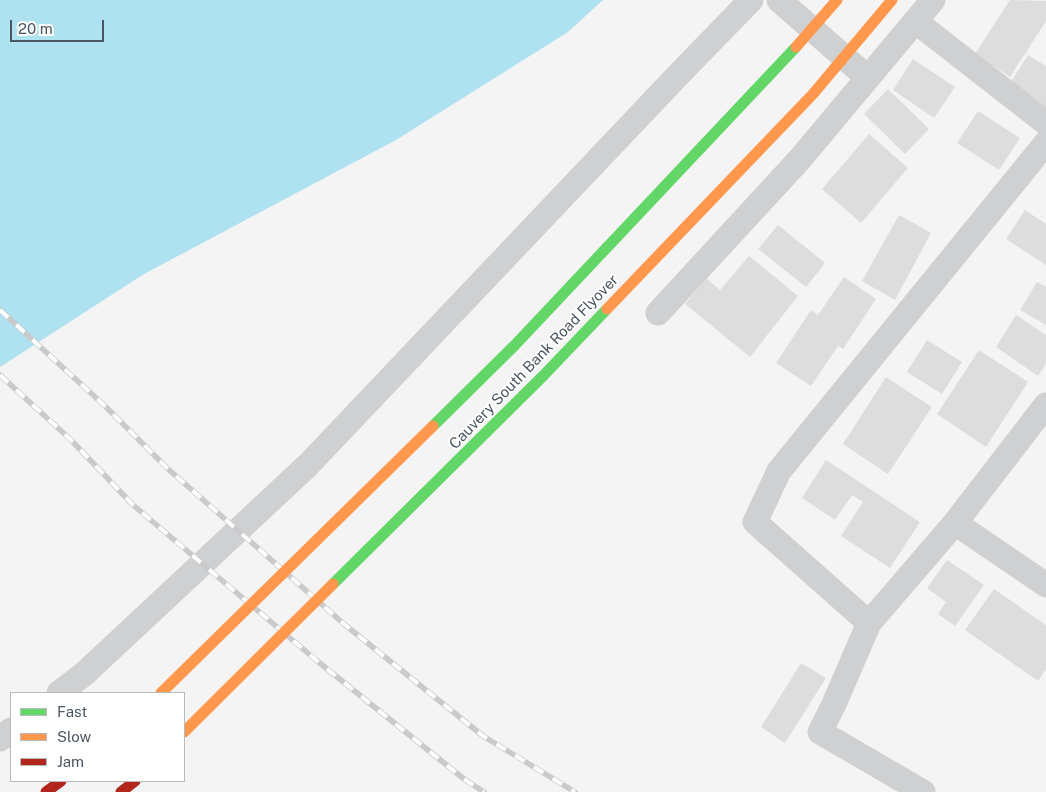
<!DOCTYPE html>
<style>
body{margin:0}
#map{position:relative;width:1046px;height:792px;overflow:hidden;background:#f4f4f4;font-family:"Public Sans",sans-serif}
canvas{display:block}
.legend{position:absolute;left:10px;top:692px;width:175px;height:90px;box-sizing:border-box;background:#fff;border:1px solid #b7bbc0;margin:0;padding:6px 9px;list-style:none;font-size:15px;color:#4a5661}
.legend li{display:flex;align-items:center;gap:10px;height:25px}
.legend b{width:25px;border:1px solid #b7bbc0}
.scale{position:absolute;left:10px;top:20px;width:94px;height:22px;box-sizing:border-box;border:2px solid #4a5661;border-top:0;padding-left:6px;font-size:15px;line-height:18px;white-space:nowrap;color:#4a5661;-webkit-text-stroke:4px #fff;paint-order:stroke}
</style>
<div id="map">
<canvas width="1046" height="792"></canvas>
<ul class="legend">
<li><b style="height:6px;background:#63d668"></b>Fast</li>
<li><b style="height:6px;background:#ff974d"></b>Slow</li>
<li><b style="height:6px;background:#b3261e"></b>Jam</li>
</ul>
<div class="scale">20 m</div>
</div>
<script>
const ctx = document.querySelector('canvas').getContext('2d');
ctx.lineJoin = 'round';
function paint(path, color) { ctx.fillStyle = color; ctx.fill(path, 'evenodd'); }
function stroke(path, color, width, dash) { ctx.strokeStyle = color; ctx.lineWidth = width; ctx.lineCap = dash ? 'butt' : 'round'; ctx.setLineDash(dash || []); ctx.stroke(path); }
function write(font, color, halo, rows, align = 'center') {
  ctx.font = font + ' "Public Sans",sans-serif'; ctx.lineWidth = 4; ctx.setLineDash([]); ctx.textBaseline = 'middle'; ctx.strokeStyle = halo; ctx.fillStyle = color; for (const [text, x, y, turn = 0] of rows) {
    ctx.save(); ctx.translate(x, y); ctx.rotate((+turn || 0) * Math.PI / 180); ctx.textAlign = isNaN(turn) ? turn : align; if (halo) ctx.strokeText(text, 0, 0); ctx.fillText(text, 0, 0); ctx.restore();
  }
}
paint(new Path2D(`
 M 0,0 L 603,0 L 568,32 L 396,140 L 144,274 L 0,367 Z`), '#aee2f0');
paint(new Path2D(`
 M 1010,0 L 1046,1 L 1046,21 L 1010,77 L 975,54 Z
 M 1028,55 L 1046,66 L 1046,109 L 1009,85 Z
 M 913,59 L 955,87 L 934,118 L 893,90 Z
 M 888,89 L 929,129 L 905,154 L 864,114 Z
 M 978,111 L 1020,138 L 999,170 L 957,143 Z
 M 869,134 L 908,168 L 861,223 L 822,189 Z
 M 1025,210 L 1046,224 L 1046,265 L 1006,239 Z
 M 899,215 L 931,233 L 895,300 L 862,281 Z
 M 778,225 L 825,263 L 806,287 L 758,249 Z
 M 749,256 L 798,296 L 750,357 L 685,304 L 706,278 L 720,290 Z
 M 844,277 L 876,299 L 843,349 L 838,346 L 811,386 L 776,363 L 811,310 L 818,315 Z
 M 1037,282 L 1046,287 L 1046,325 L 1020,310 Z
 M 1016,315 L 1046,335 L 1046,364 L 1038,376 L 996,347 Z
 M 927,340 L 962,362 L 942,394 L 907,372 Z
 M 979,350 L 1028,382 L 986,447 L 937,414 Z
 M 886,377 L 932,407 L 888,474 L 843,444 Z
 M 826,460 L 920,522 L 890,568 L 841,536 L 863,502 L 852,495 L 835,520 L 802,498 Z
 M 947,560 L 984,585 L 955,626 L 938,614 L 946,602 L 927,588 Z
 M 994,589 L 1046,625 L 1046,669 L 1038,681 L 965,630 Z
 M 801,663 L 826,678 L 785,743 L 761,727 Z`), '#ddddde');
stroke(new Path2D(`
 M 779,0 L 860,71
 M 915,21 L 1046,123
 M 658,313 L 800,159 L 933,0
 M 955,523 L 1046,585
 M 869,623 L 755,522 L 779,471 L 1046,143
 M 59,693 L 84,674 L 308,465 L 682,71 L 751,0
 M 0,739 L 11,730
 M 923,792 L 820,732 L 834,704 L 869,623 L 955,523 L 1046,405`), '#ced0d2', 25);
stroke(new Path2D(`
 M 46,792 L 61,781
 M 121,792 L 135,781`), '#b3261e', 11);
const rail = new Path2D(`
 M 0,310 L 105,406 L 167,468 L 344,624 L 483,736 L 575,792
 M 0,375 L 71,440 L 133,505 L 316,660 L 464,779 L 484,792`);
stroke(rail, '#c9cacc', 5.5);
stroke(rail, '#fff', 4, [11]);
stroke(new Path2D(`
 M 433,426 L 515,345 L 796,47
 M 333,584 L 544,375 L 607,309`), '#63d668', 11);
stroke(new Path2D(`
 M 796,47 L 837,0
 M 607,309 L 813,94 L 892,0
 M 161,693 L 433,426
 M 184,732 L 333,584`), '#ff974d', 11);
write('15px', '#4a5661', '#fff', [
 ["Cauvery South Bank Road Flyover",534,362,-46]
]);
</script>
